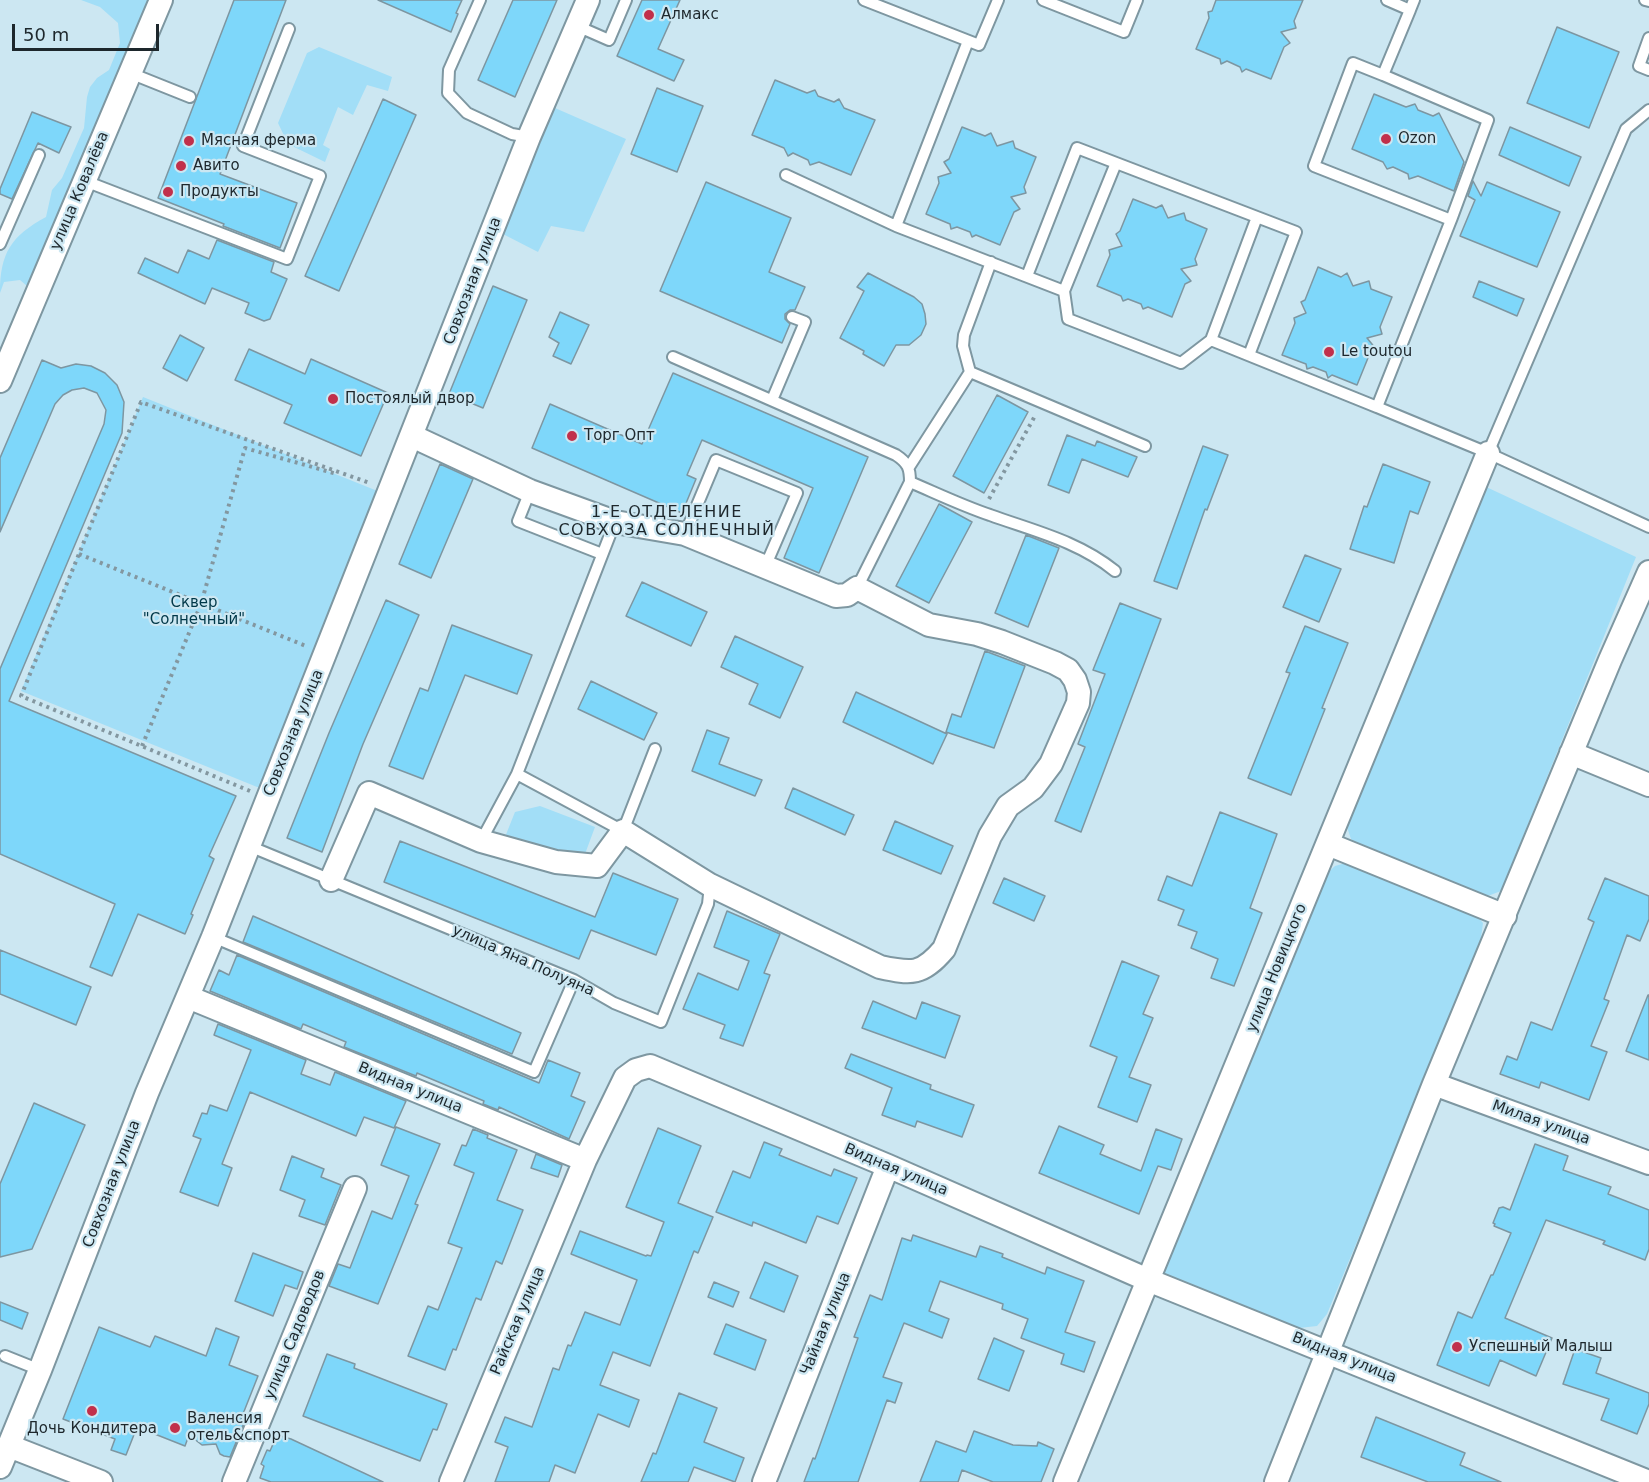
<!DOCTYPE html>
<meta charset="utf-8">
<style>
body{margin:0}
#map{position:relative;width:1649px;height:1482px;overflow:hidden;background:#cce7f2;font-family:"DejaVu Sans",sans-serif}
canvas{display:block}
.scale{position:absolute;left:12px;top:24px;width:147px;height:27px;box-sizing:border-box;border:3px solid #1d272c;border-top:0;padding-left:8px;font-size:18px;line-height:21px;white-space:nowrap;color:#1d272c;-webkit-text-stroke:4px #cce7f2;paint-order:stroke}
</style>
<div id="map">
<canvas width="1649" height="1482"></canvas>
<div class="scale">50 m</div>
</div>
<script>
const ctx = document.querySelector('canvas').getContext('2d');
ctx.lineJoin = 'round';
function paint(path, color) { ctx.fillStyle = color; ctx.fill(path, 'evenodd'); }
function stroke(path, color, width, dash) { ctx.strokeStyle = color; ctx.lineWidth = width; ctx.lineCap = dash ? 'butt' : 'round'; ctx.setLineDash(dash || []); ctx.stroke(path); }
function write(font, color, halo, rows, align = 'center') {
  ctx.font = font + ' "DejaVu Sans",sans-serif'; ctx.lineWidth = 4.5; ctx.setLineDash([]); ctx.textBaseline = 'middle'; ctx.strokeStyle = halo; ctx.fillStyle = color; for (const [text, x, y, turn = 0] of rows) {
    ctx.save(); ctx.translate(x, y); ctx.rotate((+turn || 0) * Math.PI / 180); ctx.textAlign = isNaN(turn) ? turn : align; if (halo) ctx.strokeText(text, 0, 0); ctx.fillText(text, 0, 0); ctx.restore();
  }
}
paint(new Path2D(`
 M 81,0 L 167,0 L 35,285 L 27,286 L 20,280 L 4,282 L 0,293 C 0,253 11,236 46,217 L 52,190 L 62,178 L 84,128 L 87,97 L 90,87 L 97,78 L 109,70 L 120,43 L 118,23 L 100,7 Z
 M 319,47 L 392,77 L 388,91 L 367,85 L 353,115 L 338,107 L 323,145 L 330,149 L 325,162 L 288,144 L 278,123 L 307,53 Z
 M 555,108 L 626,139 L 584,232 L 551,226 L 538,252 L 499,232 Z
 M 143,397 L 380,492 L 262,789 L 21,691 Z
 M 1482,485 L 1636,557 L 1501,891 L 1485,897 L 1365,852 L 1351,839 L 1346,824 Z
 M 540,806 L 595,827 L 585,854 L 560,856 L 505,837 L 515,812 Z
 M 1346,863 L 1473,912 L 1483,923 L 1480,945 L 1327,1314 L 1317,1326 L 1299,1328 L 1168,1280 L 1162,1272 L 1322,878 L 1335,866 Z`), '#a2def7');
const building = new Path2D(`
 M 234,0 L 286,0 L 220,174 L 297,203 L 280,248 L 223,226 L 224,224 L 158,198 Z
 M 378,0 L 462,0 L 456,13 L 458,14 L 451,32 Z
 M 513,0 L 557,0 L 515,97 L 478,80 Z
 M 642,0 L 680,0 L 658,49 L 684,60 L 674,81 L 617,56 Z
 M 1216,0 L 1303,0 L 1294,21 L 1296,28 L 1281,32 L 1290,43 L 1284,47 L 1271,79 L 1246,69 L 1242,72 L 1240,67 L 1227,61 L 1221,64 L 1220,59 L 1196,49 L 1209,18 L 1208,12 L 1212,11 Z
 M 1557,27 L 1619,52 L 1589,128 L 1527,103 Z
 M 775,80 L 807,93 L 815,90 L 818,96 L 834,102 L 839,99 L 844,108 L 875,120 L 851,175 L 819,162 L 810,165 L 808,160 L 793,153 L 788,156 L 784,148 L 752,135 Z
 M 657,88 L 703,106 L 677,172 L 631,154 Z
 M 1374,94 L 1406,107 L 1415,104 L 1418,110 L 1433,116 L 1439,113 L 1464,162 L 1454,191 L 1418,176 L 1409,179 L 1408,174 L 1393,167 L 1387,169 L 1383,162 L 1352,149 Z
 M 383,99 L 416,115 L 339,291 L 305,276 Z
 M 32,112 L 71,127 L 59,153 L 38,143 L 12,199 L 0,194 L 0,189 Z
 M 962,127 L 985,136 L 991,133 L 997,146 L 1013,141 L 1015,148 L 1036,157 L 1024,187 L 1026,193 L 1011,197 L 1020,209 L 1014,212 L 1000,245 L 976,235 L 972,237 L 970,232 L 957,227 L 951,229 L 950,224 L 926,214 L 939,183 L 938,177 L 951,173 L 944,162 L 949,159 Z
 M 1510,127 L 1581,157 L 1569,186 L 1499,155 Z
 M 1473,181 L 1481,196 L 1487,182 L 1560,212 L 1537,267 L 1460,236 L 1475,200 L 1468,196 Z
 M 706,182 L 791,218 L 769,272 L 805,287 L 795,310 L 790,310 L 785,314 L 785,319 L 790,324 L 782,343 L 660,291 Z
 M 1133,199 L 1156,208 L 1162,205 L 1168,218 L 1184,213 L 1186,220 L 1207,229 L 1195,259 L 1197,265 L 1181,269 L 1191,281 L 1185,284 L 1172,317 L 1148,307 L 1143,309 L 1141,304 L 1128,299 L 1123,301 L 1121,296 L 1097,286 L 1110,255 L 1109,250 L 1122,246 L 1116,234 L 1120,231 Z
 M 217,240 L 274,262 L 271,272 L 287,279 L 270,319 L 264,321 L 245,313 L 249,303 L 212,288 L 205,304 L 138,273 L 145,258 L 178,273 L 188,250 L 209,259 Z
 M 1318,267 L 1341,277 L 1347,273 L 1353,286 L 1369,281 L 1371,289 L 1392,297 L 1380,327 L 1382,334 L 1367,338 L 1376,349 L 1370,353 L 1357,385 L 1332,375 L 1328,378 L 1326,372 L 1313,367 L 1307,369 L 1306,364 L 1282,355 L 1295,323 L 1294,318 L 1306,313 L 1301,302 L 1305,300 Z
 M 868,273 L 914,297 L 922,304 L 925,314 L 926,324 L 921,335 L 909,345 L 896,345 L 884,366 L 863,354 L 864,351 L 840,338 L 864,291 L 857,287 Z
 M 1479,281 L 1524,299 L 1517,316 L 1473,297 Z
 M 493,286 L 527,300 L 483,408 L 449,394 Z
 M 560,312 L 589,325 L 571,364 L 553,356 L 559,343 L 549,337 Z
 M 180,335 L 204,348 L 187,381 L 163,368 Z
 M 249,349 L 305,374 L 311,359 L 388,393 L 361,456 L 284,423 L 292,405 L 235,380 Z
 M 42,360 L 61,368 L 76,364 L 91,366 L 105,373 L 117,385 L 124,402 L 122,433 L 9,701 L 236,796 L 209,856 L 214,859 L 191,914 L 193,915 L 185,934 L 138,914 L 112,976 L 90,967 L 115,904 L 0,854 L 0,669 L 104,424 L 106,410 L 97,393 L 84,388 L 72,390 L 63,395 L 55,404 L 0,532 L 0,458 Z
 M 673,373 L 868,457 L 819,573 L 784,558 L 813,488 L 702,440 L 687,475 L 696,479 L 682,513 L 532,448 L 550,404 L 642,444 Z
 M 997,395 L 1028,412 L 984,493 L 953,476 Z
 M 1067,435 L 1095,446 L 1097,441 L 1137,457 L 1128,477 L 1082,459 L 1069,493 L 1048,485 Z
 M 1203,446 L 1228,455 L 1207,510 L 1205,509 L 1177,589 L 1154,581 Z
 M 440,464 L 473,479 L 431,578 L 399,564 Z
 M 1383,464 L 1430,482 L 1418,514 L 1410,511 L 1394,563 L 1350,549 L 1364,506 L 1367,507 Z
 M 939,504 L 972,522 L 929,603 L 896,586 Z
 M 1026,535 L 1059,548 L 1028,627 L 995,613 Z
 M 1305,555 L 1341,569 L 1319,622 L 1283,607 Z
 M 642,582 L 707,612 L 691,646 L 626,616 Z
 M 386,600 L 419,615 L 363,744 L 322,852 L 287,838 L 329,733 Z
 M 1120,603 L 1161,619 L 1081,832 L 1055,821 L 1085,747 L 1078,744 L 1105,674 L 1093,670 Z
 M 452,625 L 532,655 L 517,694 L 465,675 L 423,779 L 389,766 L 420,688 L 428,691 Z
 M 1305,626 L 1348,643 L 1322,708 L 1325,709 L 1291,795 L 1248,778 L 1290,673 L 1286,672 Z
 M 735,636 L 803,667 L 780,718 L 749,704 L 758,684 L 721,667 Z
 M 985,651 L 1025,666 L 994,748 L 946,732 L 952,714 L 961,717 Z
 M 591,681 L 657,713 L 644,740 L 578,709 Z
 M 856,692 L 947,734 L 933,764 L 843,722 Z
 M 707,730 L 729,738 L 719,764 L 762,780 L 755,796 L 692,771 Z
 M 793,788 L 854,815 L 845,835 L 785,808 Z
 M 1220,812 L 1277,834 L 1250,908 L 1262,913 L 1234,986 L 1211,978 L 1218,959 L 1191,948 L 1197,932 L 1178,925 L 1184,910 L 1158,900 L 1167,876 L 1192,886 Z
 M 895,821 L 953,846 L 941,874 L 883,850 Z
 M 400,841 L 595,917 L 613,873 L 678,899 L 656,955 L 591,930 L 579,959 L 384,882 Z
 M 1004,878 L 1045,896 L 1034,921 L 993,903 Z
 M 1605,878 L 1649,896 L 1649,919 L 1640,941 L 1627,935 L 1604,999 L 1609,1001 L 1591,1046 L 1607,1052 L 1589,1100 L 1541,1082 L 1539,1088 L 1500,1074 L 1507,1056 L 1517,1060 L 1531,1022 L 1552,1030 L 1594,922 L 1588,919 Z
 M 727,911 L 780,934 L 764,973 L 770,975 L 743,1046 L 720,1038 L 725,1025 L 683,1009 L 698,973 L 738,990 L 749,961 L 714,947 Z
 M 253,916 L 521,1033 L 512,1054 L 243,942 Z
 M 0,950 L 91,987 L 76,1025 L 0,994 Z
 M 237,955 L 539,1083 L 548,1060 L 580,1073 L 571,1096 L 585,1102 L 569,1139 L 499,1107 L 498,1110 L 483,1104 L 484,1101 L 417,1073 L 416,1076 L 344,1047 L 346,1042 L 303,1024 L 301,1029 L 210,991 L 219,970 L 229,975 Z
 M 1122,961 L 1159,976 L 1143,1014 L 1153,1018 L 1129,1077 L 1151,1085 L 1137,1122 L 1098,1107 L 1117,1057 L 1090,1046 Z
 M 1648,995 L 1649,995 L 1649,1060 L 1626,1051 Z
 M 873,1001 L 916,1019 L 922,1002 L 960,1016 L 945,1058 L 862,1028 Z
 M 218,1024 L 306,1060 L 301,1074 L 330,1085 L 335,1072 L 406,1101 L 394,1128 L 364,1117 L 356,1136 L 250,1092 L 222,1164 L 232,1168 L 218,1206 L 180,1192 L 201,1139 L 193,1136 L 202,1113 L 207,1114 L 210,1105 L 227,1111 L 251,1050 L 214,1035 Z
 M 851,1054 L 931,1085 L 930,1089 L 974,1105 L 962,1137 L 917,1121 L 915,1127 L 882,1115 L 892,1088 L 845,1068 Z
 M 34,1103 L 85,1125 L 32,1249 L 0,1257 L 0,1184 Z
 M 1059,1126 L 1104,1145 L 1100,1154 L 1141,1171 L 1156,1129 L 1182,1139 L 1171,1170 L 1158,1166 L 1139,1214 L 1039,1173 Z
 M 396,1127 L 440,1144 L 415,1204 L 418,1205 L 378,1304 L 329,1286 L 338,1264 L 350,1268 L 372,1211 L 392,1219 L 409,1176 L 381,1165 Z
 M 658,1128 L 701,1146 L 678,1203 L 713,1217 L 698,1253 L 694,1251 L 650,1366 L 613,1352 L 600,1385 L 639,1400 L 629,1427 L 598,1414 L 575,1473 L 555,1465 L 549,1482 L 495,1482 L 508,1447 L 495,1442 L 505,1417 L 532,1427 L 553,1368 L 559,1370 L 568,1345 L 571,1346 L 585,1312 L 620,1325 L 637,1280 L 571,1254 L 580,1231 L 646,1256 L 647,1255 L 651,1256 L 664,1222 L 626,1207 Z
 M 473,1129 L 488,1135 L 487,1138 L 517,1150 L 497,1200 L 523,1210 L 502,1264 L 496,1261 L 481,1300 L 476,1298 L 456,1350 L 453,1349 L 445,1370 L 408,1356 L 428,1306 L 438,1310 L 462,1248 L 448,1243 L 474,1173 L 454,1165 L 462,1145 L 466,1146 Z
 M 764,1142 L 782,1149 L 779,1155 L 831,1176 L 834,1169 L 857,1178 L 838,1224 L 817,1216 L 806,1243 L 753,1222 L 752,1226 L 716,1212 L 733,1171 L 750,1178 Z
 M 1535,1144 L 1568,1156 L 1563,1170 L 1611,1187 L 1608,1194 L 1649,1210 L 1649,1249 L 1645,1260 L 1603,1244 L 1605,1241 L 1546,1220 L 1505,1318 L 1552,1338 L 1536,1376 L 1500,1360 L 1489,1386 L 1437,1365 L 1458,1312 L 1472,1318 L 1491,1275 L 1493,1275 L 1511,1233 L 1494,1226 L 1495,1224 L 1493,1223 L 1499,1208 L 1503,1207 L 1510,1210 Z
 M 536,1154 L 562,1165 L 558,1177 L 531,1168 Z
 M 292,1156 L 324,1169 L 321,1177 L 341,1185 L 325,1225 L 299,1216 L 305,1200 L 280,1190 Z
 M 913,1235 L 976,1257 L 980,1246 L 1003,1254 L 1002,1257 L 1045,1274 L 1047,1267 L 1084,1281 L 1065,1332 L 1095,1342 L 1084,1372 L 1061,1364 L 1064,1354 L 1021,1338 L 1028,1319 L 1002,1309 L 1003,1304 L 940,1281 L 929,1311 L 949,1319 L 942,1338 L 904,1323 L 883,1377 L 902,1383 L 895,1403 L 887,1400 L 858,1482 L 804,1482 L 813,1458 L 815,1459 L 858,1338 L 854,1337 L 870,1295 L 882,1300 L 902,1238 L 911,1241 Z
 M 253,1253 L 303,1272 L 297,1289 L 285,1285 L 273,1316 L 235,1301 Z
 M 765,1262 L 798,1276 L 784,1312 L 750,1298 Z
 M 714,1282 L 739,1292 L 733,1307 L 708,1297 Z
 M 0,1302 L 28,1313 L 22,1329 L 0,1320 Z
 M 726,1324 L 766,1340 L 755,1370 L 714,1354 Z
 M 99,1327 L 150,1347 L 155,1336 L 206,1356 L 216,1328 L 239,1337 L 229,1365 L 258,1376 L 241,1419 L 244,1423 L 230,1457 L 224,1456 L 220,1454 L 216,1444 L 202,1445 L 189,1435 L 185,1446 L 137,1427 L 126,1455 L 111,1450 L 115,1439 L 63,1419 Z
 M 994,1338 L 1024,1351 L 1009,1391 L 978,1379 Z
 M 1575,1349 L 1601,1358 L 1596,1373 L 1649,1393 L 1649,1404 L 1637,1434 L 1601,1420 L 1609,1399 L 1563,1384 Z
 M 327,1354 L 355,1364 L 354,1368 L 447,1404 L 437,1430 L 433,1429 L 420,1461 L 303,1416 Z
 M 679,1393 L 717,1408 L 704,1442 L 744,1458 L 735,1482 L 694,1467 L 688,1482 L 641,1482 L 653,1453 L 656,1454 Z
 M 1376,1417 L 1465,1453 L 1460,1465 L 1501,1482 L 1428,1482 L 1361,1457 Z
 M 974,1431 L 1013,1445 L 1037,1446 L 1038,1442 L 1054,1449 L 1041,1482 L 993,1482 L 962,1470 L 958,1482 L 920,1482 L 936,1441 L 966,1452 Z
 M 277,1435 L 291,1439 L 383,1482 L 271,1482 L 260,1478 L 264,1466 L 261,1464 L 267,1450 L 270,1451 Z`);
paint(building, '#7ed7fa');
stroke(building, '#7d96a1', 1.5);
const service = new Path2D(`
 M 480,0 L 449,70 L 448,93 L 467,113 L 512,134 L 529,137
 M 864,0 L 979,45 L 998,0
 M 1043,0 L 1124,32 L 1137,0
 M 1387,0 L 1410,10 L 1414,0
 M 1645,0 L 1649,1
 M 577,26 L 609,40 L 626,0
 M 1649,38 L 1639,66 L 1649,70
 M 968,41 L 896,226 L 1064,291 L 1068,319 L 1181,363 L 1211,340 L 1377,407 L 1451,220
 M 130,73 L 190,97
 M 1383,75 L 1353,63 L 1314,166 L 1451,220 L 1488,120 L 1383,75 L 1410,10
 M 1649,110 L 1626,129 L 1488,453 L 1649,527
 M 786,175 L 896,226
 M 85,181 L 287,259 L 320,176 L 243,146 L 289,29
 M 0,244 L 39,155
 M 1027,276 L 1077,148 L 1296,232 L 1249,355
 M 1064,291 L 1116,163
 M 1211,340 L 1257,217
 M 673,357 L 896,455 C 908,463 910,468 910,482 L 857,588
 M 970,372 L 1145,446
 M 772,400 L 805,322 L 792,317
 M 1372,405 L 1488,453
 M 909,467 L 970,372 L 963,346 L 964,335 L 991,262
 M 910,482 C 936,493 963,506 990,515 C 1034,531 1078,541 1115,571
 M 530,491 L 518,521 L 602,554
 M 685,534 L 716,460 L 797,493 L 765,567
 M 517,774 L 623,831 L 655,749
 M 481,841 L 517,774 L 615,522
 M 249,846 L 574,980 L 614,1003 L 661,1022 L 708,904 L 710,885
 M 213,937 L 534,1072 L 574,980
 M 5,1356 L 40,1370`);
const minor = new Path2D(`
 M 0,381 L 161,0
 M 1571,753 L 1649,785
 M 1328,844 L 1505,916
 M 331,880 L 369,793 L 481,841 L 556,862 L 597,866 L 623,831 L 710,885 L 880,967 C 912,974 922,975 944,949 L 990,836 L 1008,806 L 1033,788 L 1051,764 L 1078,703 L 1079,692 L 1075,680 L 1068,670 L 1055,663 L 1002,642 L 977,634 L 929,625 L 857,588 L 847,595 L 836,596 L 685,534 L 615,522 L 530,491 L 412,436
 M 188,997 L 585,1160
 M 1434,1084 L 1649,1163
 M 9,1446 L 101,1482
 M 0,1467 L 40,1370 L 147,1093 L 213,937 L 529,137 L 588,0
 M 234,1482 L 355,1188
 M 451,1482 L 585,1160 L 625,1078 L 636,1070 L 650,1066 L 888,1166 L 1148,1280 L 1649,1482
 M 764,1482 L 888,1166
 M 1065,1482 L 1488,453
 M 1276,1482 L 1434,1084 L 1610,660 L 1649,572`);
stroke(service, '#7e97a1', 14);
stroke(minor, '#7e97a1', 26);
stroke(new Path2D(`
 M 989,499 L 1036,414
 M 79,554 L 306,646
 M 142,746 L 201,604 L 245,448 L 337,474
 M 250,791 L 21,696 L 141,402 L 370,483`), '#8397a0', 4, [3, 4.5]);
stroke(service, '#fff', 10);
stroke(minor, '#fff', 22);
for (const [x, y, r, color] of [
 [649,15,6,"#c1304b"],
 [1386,139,6,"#c1304b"],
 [189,141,6,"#c1304b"],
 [181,166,6,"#c1304b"],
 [168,192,6,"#c1304b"],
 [1329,352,6,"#c1304b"],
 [333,399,6,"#c1304b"],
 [572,436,6,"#c1304b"],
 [1457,1347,6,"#c1304b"],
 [92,1411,6,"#c1304b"],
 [175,1428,6,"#c1304b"]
]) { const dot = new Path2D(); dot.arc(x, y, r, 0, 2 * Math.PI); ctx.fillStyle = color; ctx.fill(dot); stroke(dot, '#cce7f2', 2); }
write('15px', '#1d272c', '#cce7f2', [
 ["Алмакс",661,15],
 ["Ozon",1398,139],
 ["Мясная ферма",201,141],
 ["Авито",193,166],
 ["Продукты",180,192],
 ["Le toutou",1341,352],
 ["Постоялый двор",345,399],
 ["Торг Опт",584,436],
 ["Успешный Малыш",1469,1347],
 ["Валенсия",187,1419],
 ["отель&спорт",187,1436],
 ["Дочь Кондитера",92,1429,"center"]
], 'left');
write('15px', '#1d272c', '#cce7f2', [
 ["улица Ковалёва",80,191,-67],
 ["Совхозная улица",473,281,-69],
 ["Совхозная улица",294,733,-68],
 ["улица Яна Полуяна",523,961,24],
 ["улица Новицкого",1277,968,-68],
 ["Видная улица",410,1088,22],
 ["Милая улица",1541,1123,20],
 ["Видная улица",896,1170,23],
 ["Совхозная улица",112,1184,-69],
 ["Райская улица",518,1321,-67],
 ["Чайная улица",826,1324,-68],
 ["улица Садоводов",295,1335,-68],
 ["Видная улица",1344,1358,22]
]);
write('15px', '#003849', '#cce7f2', [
 ["Сквер",194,603],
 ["\"Солнечный\"",194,620]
]);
ctx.letterSpacing = '1.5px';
write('16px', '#1d272c', '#cce7f2', [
 ["1-Е ОТДЕЛЕНИЕ",667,513],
 ["СОВХОЗА СОЛНЕЧНЫЙ",667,531]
]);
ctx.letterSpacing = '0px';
</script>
